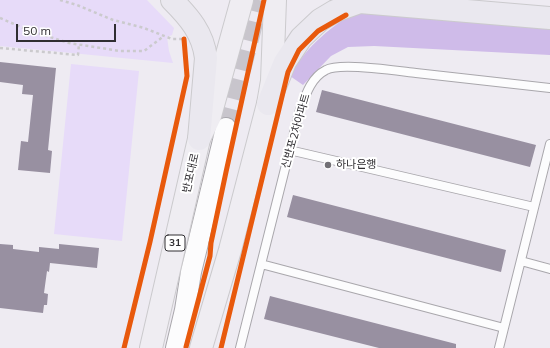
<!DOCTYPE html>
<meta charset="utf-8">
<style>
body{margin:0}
#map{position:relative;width:550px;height:348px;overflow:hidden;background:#eeebf2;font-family:Mulish,sans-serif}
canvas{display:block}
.scale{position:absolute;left:16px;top:24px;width:100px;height:18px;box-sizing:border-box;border:2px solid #302e32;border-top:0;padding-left:5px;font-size:12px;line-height:14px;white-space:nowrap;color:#302e32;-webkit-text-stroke:3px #fff;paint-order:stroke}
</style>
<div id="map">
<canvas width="550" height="348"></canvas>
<div class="scale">50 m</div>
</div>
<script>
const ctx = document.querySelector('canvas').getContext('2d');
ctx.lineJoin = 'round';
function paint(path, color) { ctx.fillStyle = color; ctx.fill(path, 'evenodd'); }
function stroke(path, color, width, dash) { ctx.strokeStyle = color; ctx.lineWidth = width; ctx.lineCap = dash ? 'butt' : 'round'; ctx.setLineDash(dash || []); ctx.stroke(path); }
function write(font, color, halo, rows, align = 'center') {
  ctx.font = font + ' Mulish,"Noto Sans KR",sans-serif'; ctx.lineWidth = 4; ctx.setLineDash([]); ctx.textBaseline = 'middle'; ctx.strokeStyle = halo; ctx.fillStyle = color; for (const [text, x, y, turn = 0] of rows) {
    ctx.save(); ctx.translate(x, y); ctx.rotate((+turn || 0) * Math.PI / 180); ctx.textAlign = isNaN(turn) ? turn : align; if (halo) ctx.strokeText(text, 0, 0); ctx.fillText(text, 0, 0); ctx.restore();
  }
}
paint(new Path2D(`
 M 0,0 L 147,0 L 174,28 L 172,35 L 167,37 L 169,51 L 173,63 L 0,46 Z
 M 71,64 L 139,71 L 122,241 L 54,234 Z`), '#e7dbf9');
paint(new Path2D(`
 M 361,8 L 550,22 L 550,55 L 374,46 L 348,47 L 331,56 L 303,85 L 290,76 C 307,45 332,26 361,8 Z`), '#cfbbe9');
paint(new Path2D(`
 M 0,62 L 56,68 L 48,150 L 52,151 L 50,173 L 18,170 L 21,141 L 28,142 L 33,95 L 22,94 L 23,85 L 0,82 Z
 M 322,90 L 536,145 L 530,167 L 316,112 Z
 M 293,195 L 506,250 L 501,272 L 287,217 Z
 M 0,244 L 13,245 L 13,249 L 39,252 L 39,247 L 59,249 L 59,244 L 99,248 L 97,268 L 50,263 L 49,272 L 47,271 L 44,293 L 48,294 L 47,305 L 44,305 L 43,313 L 0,308 Z
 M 270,296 L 456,344 L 456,348 L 379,348 L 264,319 Z`), '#9890a1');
stroke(new Path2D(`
 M 226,128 L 259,0`), '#c8c5cc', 20, [20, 10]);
const service = new Path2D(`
 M 289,150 L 534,207
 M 521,261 L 550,269
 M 261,264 L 504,328
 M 240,348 L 299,113 C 305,97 310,78 326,70 C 340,62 398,71 416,73 C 461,78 505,83 550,88
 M 499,348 L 550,144`);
const tertiary = new Path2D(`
 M 176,348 L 185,310 L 191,272 L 226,128`);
const primary = new Path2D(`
 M 151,348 L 199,139 L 210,116 L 242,0
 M 201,348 L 230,250 L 268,104 L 272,81 L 275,0`);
const trunk = new Path2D(`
 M 172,0 C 189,17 203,33 206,58 L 199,139
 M 268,104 L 285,62 L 301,38 L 320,20 L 335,11 L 360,2 L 550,18`);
stroke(service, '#a9a7ac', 10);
stroke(tertiary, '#a9a7ac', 22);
stroke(primary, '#cbcacd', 24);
stroke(trunk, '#cbcacd', 24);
stroke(new Path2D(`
 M 60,0 L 77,5 L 113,20 L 144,28 L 172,39 L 183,39
 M 0,18 L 28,30 L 69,43 L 120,51 L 144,51 L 164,36
 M 0,48 L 78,55 L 79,44`), '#cbcacd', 2.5, [3, 3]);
stroke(service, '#fcfcfd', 8);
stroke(tertiary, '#fcfcfd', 20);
stroke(primary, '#efedf2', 22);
stroke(trunk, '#eae8ef', 22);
stroke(new Path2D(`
 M 186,347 L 210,256 L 211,243 L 226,172 L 264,0
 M 124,348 L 150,242 L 187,76 L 184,39
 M 221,348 L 288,72 L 299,50 L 318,31 L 346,15`), '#e8590c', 5);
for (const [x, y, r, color] of [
 [328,165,4,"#727075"]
]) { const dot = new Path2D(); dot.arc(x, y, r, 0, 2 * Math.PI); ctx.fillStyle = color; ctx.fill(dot); stroke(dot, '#fff', 1.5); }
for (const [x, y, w] of [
 [175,243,20]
]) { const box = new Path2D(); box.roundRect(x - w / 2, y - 8, w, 16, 3); ctx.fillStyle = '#fff'; ctx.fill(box); stroke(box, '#302e32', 1); }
write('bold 10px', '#302e32', null, [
 ["31",175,243]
]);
write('11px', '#302e32', '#fff', [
 ["신반포2차아파트",296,131,-74],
 ["반포대로",191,173,-77]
]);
write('11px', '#302e32', '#fff', [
 ["하나은행",336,165]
], 'left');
</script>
